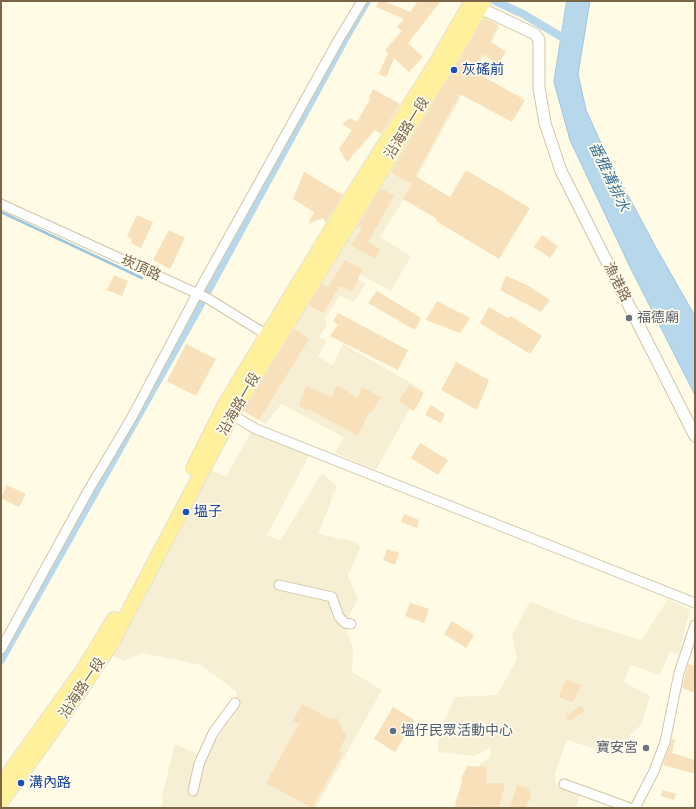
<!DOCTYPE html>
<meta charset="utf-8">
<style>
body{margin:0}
#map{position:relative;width:696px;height:809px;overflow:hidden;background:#fffbe5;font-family:Quicksand,sans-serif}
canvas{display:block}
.frame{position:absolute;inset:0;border:2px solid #7b6547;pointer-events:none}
</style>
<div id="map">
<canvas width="696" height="809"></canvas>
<div class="frame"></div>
</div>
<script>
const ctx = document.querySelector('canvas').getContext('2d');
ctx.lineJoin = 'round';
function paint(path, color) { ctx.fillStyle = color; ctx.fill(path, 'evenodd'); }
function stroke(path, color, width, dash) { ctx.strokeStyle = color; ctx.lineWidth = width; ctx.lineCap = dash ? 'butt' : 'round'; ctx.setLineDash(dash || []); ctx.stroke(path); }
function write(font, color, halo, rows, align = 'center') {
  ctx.font = font + ' Quicksand,"Noto Sans TC",sans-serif'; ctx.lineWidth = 3.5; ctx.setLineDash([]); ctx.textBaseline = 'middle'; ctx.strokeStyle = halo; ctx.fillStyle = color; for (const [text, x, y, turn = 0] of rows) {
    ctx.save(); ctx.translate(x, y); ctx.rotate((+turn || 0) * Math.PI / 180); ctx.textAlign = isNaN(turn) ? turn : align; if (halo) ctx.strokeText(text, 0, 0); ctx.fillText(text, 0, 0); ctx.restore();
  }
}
paint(new Path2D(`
 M 482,15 L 501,25 L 406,196 L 380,237 L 411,256 L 391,291 L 355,272 L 354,277 L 366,284 L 354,302 L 340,296 L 325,318 L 327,325 L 319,337 L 327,341 L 318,357 L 333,365 L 343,344 L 421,389 L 376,470 L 335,453 L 344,437 L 281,404 L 266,424 L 242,411 Z
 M 251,432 L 310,454 L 267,535 L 280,541 L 322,473 L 337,486 L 318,534 L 357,542 L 360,548 L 348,576 L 358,599 L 345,623 L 353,649 L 352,672 L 382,690 L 316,808 L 162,808 L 163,793 L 175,744 L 204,757 L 237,710 L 236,691 L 201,665 L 142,653 L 124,661 L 111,655 L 211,470 L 226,477 Z
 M 668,599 L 690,609 L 679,655 L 670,651 L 660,675 L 630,665 L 624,682 L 650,696 L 641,725 L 617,747 L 611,754 L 567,740 L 555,773 L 556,785 L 580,794 L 576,808 L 456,808 L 462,778 L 490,757 L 491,747 L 475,756 L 438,752 L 439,732 L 455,697 L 497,695 L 517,659 L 512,635 L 530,601 L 576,620 L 641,640 Z`), '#f7efd3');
const water = new Path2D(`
 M 567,1 L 590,1 L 578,74 L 586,110 L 604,150 L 655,246 L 695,316 L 695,395 L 630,267 L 570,140 L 554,82 Z`);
paint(water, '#b7d8eb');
stroke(water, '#9cc5de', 1);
stroke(new Path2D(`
 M 1,212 L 142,278`), '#9cc5de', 2.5);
stroke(new Path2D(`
 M 495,1 L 523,14 L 570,42
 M 1,660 L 197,311 L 346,37 L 367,1`), '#b7d8eb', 8);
paint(new Path2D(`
 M 379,1 L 384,1 L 410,12 L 418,1 L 441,1 L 408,43 L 423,57 L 409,72 L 394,58 L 386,77 L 379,74 L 388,53 L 385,50 L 402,31 L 397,27 L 404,19 L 376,7 Z
 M 484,18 L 498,25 L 490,41 L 506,52 L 498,64 L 482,54 L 476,66 L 487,71 L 484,77 L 525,100 L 512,122 L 460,94 L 415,176 L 450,197 L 466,170 L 530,208 L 499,259 L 436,221 L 437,219 L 403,199 L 412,184 L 391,173 L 467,48 Z
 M 373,89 L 400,104 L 381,134 L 375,130 L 347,162 L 339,149 L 352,130 L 342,124 L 350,118 L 357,122 L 370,99 L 369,98 Z
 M 304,172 L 343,195 L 326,222 L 323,218 L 308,224 L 314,212 L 293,199 Z
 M 381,188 L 394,196 L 368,242 L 380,249 L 375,259 L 351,245 L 362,229 L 358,226 Z
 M 137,215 L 153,222 L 141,248 L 131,243 L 132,239 L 127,236 Z
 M 169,230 L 185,238 L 170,269 L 153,260 Z
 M 542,235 L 558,246 L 550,258 L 534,247 Z
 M 345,260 L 363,269 L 352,291 L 340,286 L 323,313 L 309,305 L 322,284 L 328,287 Z
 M 114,275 L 128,281 L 122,296 L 107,290 Z
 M 506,276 L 527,285 L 550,300 L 541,312 L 500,290 Z
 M 377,291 L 421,318 L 415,330 L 368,303 Z
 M 437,301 L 470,318 L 460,333 L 426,320 Z
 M 489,307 L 508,318 L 511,316 L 542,336 L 530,354 L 480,323 Z
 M 338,313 L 408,350 L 398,370 L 330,336 L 338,325 L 333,321 Z
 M 294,329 L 309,339 L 259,420 L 244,411 Z
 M 186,344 L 216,359 L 196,396 L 167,381 Z
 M 456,362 L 489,380 L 477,410 L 441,390 Z
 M 337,385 L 358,398 L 362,387 L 381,397 L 371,413 L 369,412 L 358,436 L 309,409 L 308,411 L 299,406 L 306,386 L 332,397 Z
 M 409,385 L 424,393 L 414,411 L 399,401 Z
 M 431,405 L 445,414 L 441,423 L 425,415 Z
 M 420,443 L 448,460 L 438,475 L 411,458 Z
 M 7,485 L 26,494 L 19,507 L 1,498 Z
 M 404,514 L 419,520 L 417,528 L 401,522 Z
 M 387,549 L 399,553 L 395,565 L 383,560 Z
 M 410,603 L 429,609 L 424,623 L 405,616 Z
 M 452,621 L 474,635 L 466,648 L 444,634 Z
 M 688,664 L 695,666 L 695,693 L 682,688 Z
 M 566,679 L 581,685 L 573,702 L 559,697 Z
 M 302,704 L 330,719 L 337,718 L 346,736 L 339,751 L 343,753 L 312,808 L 266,783 L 299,724 L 293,721 Z
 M 580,705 L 585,711 L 569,721 L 566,717 Z
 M 393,707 L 414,720 L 395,752 L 374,739 Z
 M 672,739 L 675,740 L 672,753 L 695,760 L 695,774 L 663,765 Z
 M 468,766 L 487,767 L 486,783 L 505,783 L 499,808 L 488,808 L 475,805 L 476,808 L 455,808 L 456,801 L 463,778 L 461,778 Z
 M 517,785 L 528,788 L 531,795 L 525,808 L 510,808 Z
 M 662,790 L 676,794 L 674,800 L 661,796 Z`), '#f7e0ba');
const minor = new Path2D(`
 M 1,204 L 207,298 L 272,338
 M 227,412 L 256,429 L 695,603
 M 279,585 L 332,597 L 339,617 L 345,623 L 351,624
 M 1,649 L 88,491 L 132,417 L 197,294 L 339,39 L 362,1
 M 564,784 L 630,808
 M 193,791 L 199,764 L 213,733 L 235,703
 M 635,808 L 654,771 L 665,742 L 679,673 L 695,625`);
const tertiary = new Path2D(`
 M 474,5 L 535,34 L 539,40 L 539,88 L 545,123 L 561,171 L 695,436`);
const primary = new Path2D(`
 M 193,468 L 225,404 L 350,199 L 436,63 L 472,1
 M 1,784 L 83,670 L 114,619
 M 1,802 C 40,749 78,696 113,641 L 235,409 L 460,44 L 484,1`);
stroke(minor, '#d2c4a9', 11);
stroke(tertiary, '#d2c4a9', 13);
stroke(primary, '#e5e0da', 16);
stroke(minor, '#fff', 9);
stroke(tertiary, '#fff', 11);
stroke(primary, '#fff19c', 14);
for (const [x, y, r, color] of [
 [454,70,4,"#1a4fb4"],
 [629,318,4,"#6b7280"],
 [186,512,4,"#1a4fb4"],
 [393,731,4,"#5c6f8a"],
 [646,748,4,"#6b7280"],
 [21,783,4,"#1a4fb4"]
]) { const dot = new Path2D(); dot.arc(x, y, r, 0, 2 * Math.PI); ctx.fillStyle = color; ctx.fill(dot); stroke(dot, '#fffcee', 1.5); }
write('14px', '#164399', '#fffcee', [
 ["灰磘前",462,70],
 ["塭子",194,512],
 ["溝內路",29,783]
], 'left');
write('14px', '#7b6547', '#fffcee', [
 ["沿海路一段",407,128,-58],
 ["崁頂路",141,268,25],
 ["漁港路",617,282,63],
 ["沿海路一段",239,404,-60],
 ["沿海路一段",82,688,-56]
]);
write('14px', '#5b616d', '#fffcee', [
 ["福德廟",637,318],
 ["寶安宮",638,748,"right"]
], 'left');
write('14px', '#4e5e75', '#fffcee', [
 ["塭仔民眾活動中心",401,731]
], 'left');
write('italic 15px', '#407699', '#fffcee', [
 ["番雅溝排水",609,177,65]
]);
</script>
